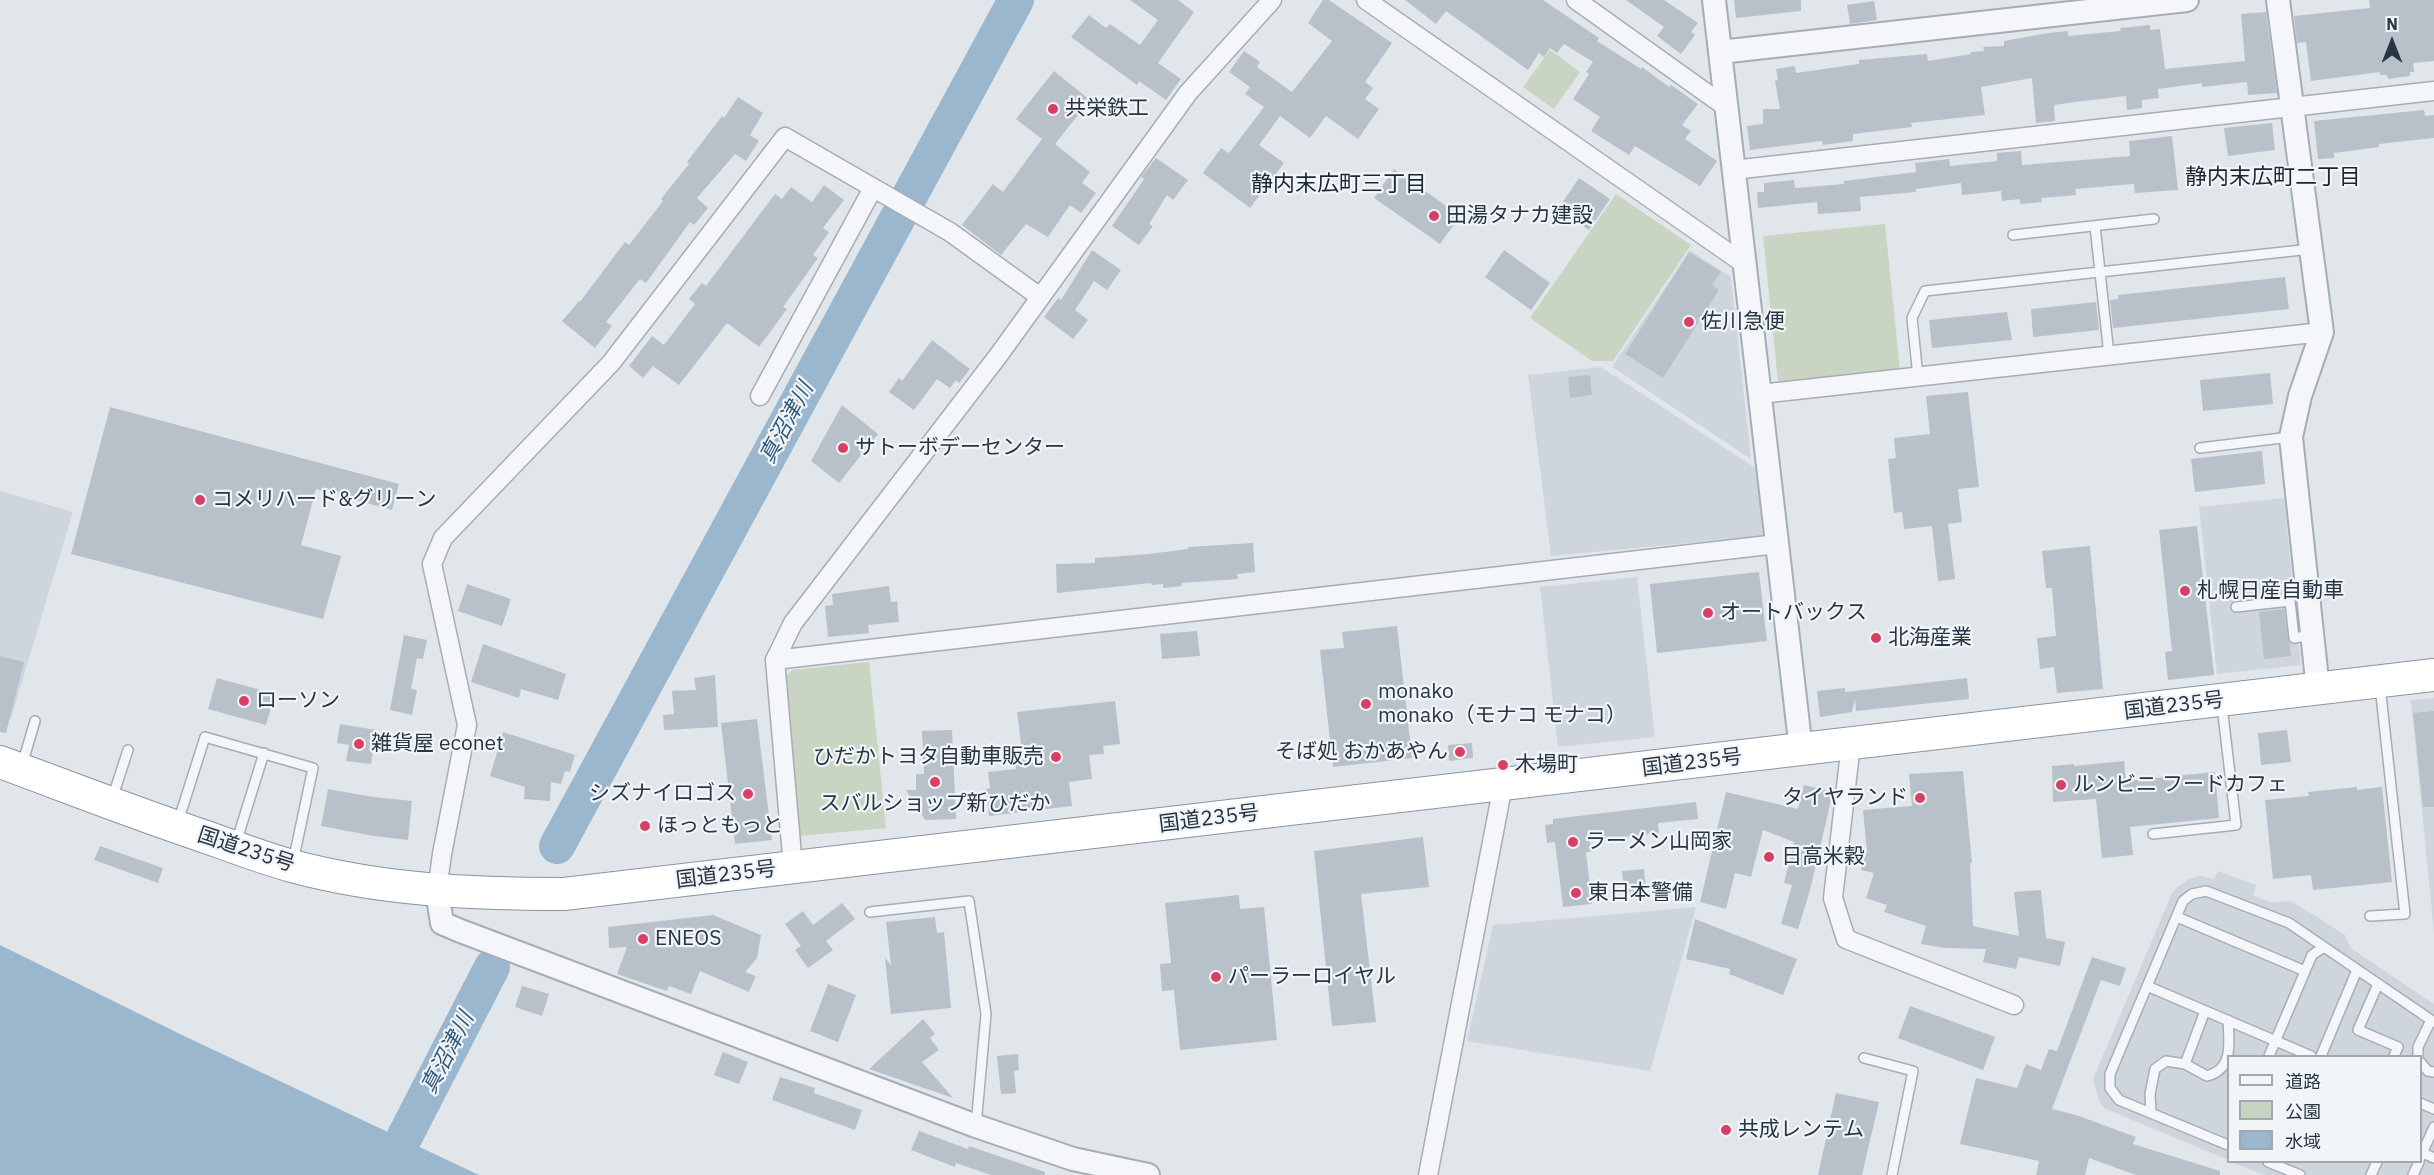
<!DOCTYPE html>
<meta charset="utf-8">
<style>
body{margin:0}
#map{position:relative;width:2434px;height:1175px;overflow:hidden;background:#e1e6eb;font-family:"IBM Plex Sans","Noto Sans JP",sans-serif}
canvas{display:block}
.legend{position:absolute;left:2227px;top:1055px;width:195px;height:108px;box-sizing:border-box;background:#f1f5f8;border:2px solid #a1a8b0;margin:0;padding:8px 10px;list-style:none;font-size:18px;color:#283544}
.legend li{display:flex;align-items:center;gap:12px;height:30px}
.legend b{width:30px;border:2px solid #a1a8b0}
.north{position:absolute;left:2362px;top:12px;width:60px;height:60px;-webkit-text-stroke:4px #f1f5f8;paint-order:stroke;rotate:0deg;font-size:16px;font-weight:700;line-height:24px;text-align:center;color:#283544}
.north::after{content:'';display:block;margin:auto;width:21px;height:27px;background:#283544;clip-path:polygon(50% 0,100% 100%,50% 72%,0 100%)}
</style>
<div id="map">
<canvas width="2434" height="1175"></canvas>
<ul class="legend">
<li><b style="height:8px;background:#f4f6f9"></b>道路</li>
<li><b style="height:16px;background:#c9d5c2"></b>公園</li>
<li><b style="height:16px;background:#9ab7cd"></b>水域</li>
</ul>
<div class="north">N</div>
</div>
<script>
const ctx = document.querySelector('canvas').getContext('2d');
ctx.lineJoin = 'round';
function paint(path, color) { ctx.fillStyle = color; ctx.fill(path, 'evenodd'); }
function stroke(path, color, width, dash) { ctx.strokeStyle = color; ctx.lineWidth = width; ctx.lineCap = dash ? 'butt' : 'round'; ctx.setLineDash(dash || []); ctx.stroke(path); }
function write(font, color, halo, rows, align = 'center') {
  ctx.font = font + ' "IBM Plex Sans","Noto Sans JP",sans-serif'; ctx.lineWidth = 4.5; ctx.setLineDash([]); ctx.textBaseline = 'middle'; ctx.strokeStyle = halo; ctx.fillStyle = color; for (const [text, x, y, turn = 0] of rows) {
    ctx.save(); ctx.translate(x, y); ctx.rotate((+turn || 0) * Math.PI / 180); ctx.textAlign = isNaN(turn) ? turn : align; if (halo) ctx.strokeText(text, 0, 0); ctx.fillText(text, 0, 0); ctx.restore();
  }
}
paint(new Path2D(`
 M 1690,250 L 1731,277 L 1751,459 L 1612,367 Z
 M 1601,367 L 1757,469 L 1763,536 L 1551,556 L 1528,375 Z
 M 0,491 L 73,512 L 11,718 L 0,715 Z
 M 2284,498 L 2301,665 L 2217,674 L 2199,507 Z
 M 1637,577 L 1655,737 L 1558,747 L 1540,587 Z
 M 2434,698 L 2434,933 L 2411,700 Z
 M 2218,871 L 2256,885 L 2253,895 L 2270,902 L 2290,901 L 2306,910 L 2345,935 L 2351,948 L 2434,1004 L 2434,1175 L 2264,1175 L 2231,1162 L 2420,1162 L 2420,1056 L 2228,1056 L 2228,1160 L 2104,1108 L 2100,1103 L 2093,1079 L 2173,891 L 2188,879 L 2201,876 L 2214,879 Z
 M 1696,907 L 1650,1071 L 1467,1041 L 1493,925 Z`), '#cfd5dd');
paint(new Path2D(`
 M 1550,50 L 1580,72 L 1554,109 L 1523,87 Z
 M 1616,194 L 1691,245 L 1613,361 L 1592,361 L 1530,318 Z
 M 1885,224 L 1900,370 L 1778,382 L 1763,236 Z
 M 869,662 L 886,828 L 799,836 L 783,680 L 792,670 Z`), '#c9d5c2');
paint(new Path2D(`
 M 0,945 L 182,1035 L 479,1175 L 0,1175 Z`), '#9ab7cd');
stroke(new Path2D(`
 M 557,846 L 1016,0
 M 404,1138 L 492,967`), '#9ab7cd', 36);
paint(new Path2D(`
 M 1130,0 L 1178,0 L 1194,12 L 1158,63 L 1181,79 L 1166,100 L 1139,81 L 1137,85 L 1071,37 L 1089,15 L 1106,28 L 1110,24 L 1140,45 L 1158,20 Z
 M 1323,0 L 1329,0 L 1392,43 L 1365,82 L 1373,88 L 1365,99 L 1379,109 L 1358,139 L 1326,116 L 1310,138 L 1280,116 L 1259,145 L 1284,163 L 1250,208 L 1203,173 L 1221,148 L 1229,153 L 1264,107 L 1245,94 L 1250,87 L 1229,72 L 1244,51 L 1260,62 L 1257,67 L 1292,92 L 1332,41 L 1308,23 Z
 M 1405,0 L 1543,0 L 1599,38 L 1597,41 L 1641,69 L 1642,67 L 1669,87 L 1671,85 L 1698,104 L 1682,125 L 1691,131 L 1685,139 L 1717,161 L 1700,186 L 1635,146 L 1629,155 L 1591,131 L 1600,117 L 1573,99 L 1589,74 L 1586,72 L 1593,62 L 1564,44 L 1557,53 L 1550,48 L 1544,57 L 1539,53 L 1528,70 L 1446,11 L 1436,24 Z
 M 1626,0 L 1664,0 L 1698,23 L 1691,32 L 1695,35 L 1681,54 L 1657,36 L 1664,27 Z
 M 1734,0 L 1801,0 L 1801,11 L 1736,18 Z
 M 2369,0 L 2434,0 L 2434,61 L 2413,63 L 2414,72 L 2410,72 L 2410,76 L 2388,79 L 2387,75 L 2380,75 L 2380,72 L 2311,81 L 2306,42 L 2297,43 L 2294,16 L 2370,8 Z
 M 1874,1 L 1877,20 L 1850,24 L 1847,5 Z
 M 2266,12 L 2277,93 L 2248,95 L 2247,82 L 2202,87 L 2202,83 L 2158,89 L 2159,98 L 2142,100 L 2142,108 L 2127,110 L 2126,96 L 2075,102 L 2054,105 L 2055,121 L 2036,123 L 2032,78 L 1981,87 L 1985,115 L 1911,123 L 1912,127 L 1853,134 L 1853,141 L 1823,145 L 1822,141 L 1750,150 L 1747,126 L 1763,124 L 1763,109 L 1780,109 L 1775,81 L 1778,80 L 1776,69 L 1795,66 L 1796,73 L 1859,64 L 1859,60 L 1927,54 L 1928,61 L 1971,54 L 1971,52 L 1984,51 L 1983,47 L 2004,46 L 2004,41 L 2048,33 L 2068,31 L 2068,36 L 2121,31 L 2120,28 L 2150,25 L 2150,30 L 2160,29 L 2165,69 L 2245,61 L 2241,14 Z
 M 1054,71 L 1090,100 L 1055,144 L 1090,172 L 1082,183 L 1096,193 L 1081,213 L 1070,205 L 1048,237 L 1026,224 L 1001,255 L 962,225 L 993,184 L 1003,192 L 1042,139 L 1016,119 Z
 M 738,97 L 763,113 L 750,135 L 759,141 L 746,161 L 735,154 L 697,198 L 708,208 L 694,225 L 690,222 L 646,283 L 640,279 L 606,322 L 612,326 L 595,348 L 562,321 L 579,301 L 580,302 L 625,242 L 629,245 L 663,201 L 661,199 L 689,164 L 687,162 L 722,116 L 724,118 Z
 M 2424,110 L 2425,116 L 2434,115 L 2434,138 L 2379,144 L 2379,147 L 2334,153 L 2334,158 L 2318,159 L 2314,121 Z
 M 2272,123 L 2275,150 L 2228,156 L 2224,128 Z
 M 2172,136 L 2178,190 L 2135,193 L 2134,184 L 2075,189 L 2076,195 L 2041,198 L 2042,202 L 2020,204 L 2020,199 L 2002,201 L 2001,191 L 1962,195 L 1961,183 L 1916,189 L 1916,192 L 1860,197 L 1861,211 L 1818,214 L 1817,202 L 1758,208 L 1757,192 L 1764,192 L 1764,183 L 1794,180 L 1795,188 L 1844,184 L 1844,181 L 1916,172 L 1915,163 L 1949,159 L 1950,166 L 1997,161 L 1997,153 L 2021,151 L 2022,165 L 2130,156 L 2129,141 Z
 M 1156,158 L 1188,180 L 1173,200 L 1167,195 L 1149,224 L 1153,226 L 1139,245 L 1112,226 L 1144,179 L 1141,177 Z
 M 1394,169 L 1407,178 L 1409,174 L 1423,184 L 1421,188 L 1460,216 L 1440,244 L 1374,198 Z
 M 1579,178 L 1610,199 L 1589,230 L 1558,209 Z
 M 824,185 L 844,200 L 823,228 L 829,232 L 813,255 L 818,258 L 783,307 L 787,309 L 759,347 L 727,323 L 679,385 L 653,366 L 643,378 L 629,366 L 652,336 L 664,345 L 695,304 L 689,299 L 702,283 L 706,286 L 775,194 L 782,199 L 791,187 L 812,202 Z
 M 1092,250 L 1121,270 L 1107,290 L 1094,281 L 1075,310 L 1088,320 L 1073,339 L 1044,317 L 1058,298 L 1061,300 Z
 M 1504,250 L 1550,283 L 1531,310 L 1485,277 Z
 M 1689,252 L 1721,272 L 1712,285 L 1719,290 L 1663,378 L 1625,354 Z
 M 2285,277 L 2289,309 L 2113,328 L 2110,300 L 2118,299 L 2118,295 Z
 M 2096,302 L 2099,330 L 2033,337 L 2031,309 Z
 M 2007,312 L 2012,340 L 1932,348 L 1929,320 Z
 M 932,340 L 970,369 L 959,383 L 956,380 L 950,388 L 937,379 L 914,410 L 889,392 L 899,378 L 902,381 Z
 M 2270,373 L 2273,404 L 2203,411 L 2200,380 Z
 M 1590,375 L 1592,395 L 1570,398 L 1568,377 Z
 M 1968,392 L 1979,487 L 1958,489 L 1962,522 L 1948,524 L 1955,579 L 1938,581 L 1932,526 L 1904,529 L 1902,512 L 1894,513 L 1888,459 L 1896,458 L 1894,438 L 1930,434 L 1926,396 Z
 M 842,405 L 878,434 L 839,483 L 811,461 Z
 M 110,407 L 399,484 L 392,510 L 316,489 L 301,545 L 341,556 L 323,619 L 71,554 Z
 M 2262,451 L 2265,484 L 2195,492 L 2191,459 Z
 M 2197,526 L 2214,675 L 2168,680 L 2165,652 L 2172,651 L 2159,530 Z
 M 1253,543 L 1255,572 L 1237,574 L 1238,579 L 1181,583 L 1182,586 L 1163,588 L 1163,584 L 1152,585 L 1151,583 L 1057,593 L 1056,564 L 1095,563 L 1095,558 L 1149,554 L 1188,549 L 1188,547 Z
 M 2090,546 L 2103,689 L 2057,693 L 2054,667 L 2040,669 L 2037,638 L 2056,636 L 2052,588 L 2046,588 L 2042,551 Z
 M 1759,572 L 1767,641 L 1657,653 L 1650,584 Z
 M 467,584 L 511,599 L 502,626 L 458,611 Z
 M 889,586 L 891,602 L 897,601 L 899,622 L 868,625 L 869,633 L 828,637 L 825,606 L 833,605 L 832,594 Z
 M 2284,609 L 2291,656 L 2264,659 L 2259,612 Z
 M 1397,626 L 1412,758 L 1333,767 L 1320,650 L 1344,648 L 1342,632 Z
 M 1197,631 L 1200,656 L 1162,659 L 1160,634 Z
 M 404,635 L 427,640 L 423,659 L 417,658 L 411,689 L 417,690 L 412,715 L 390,710 Z
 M 483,644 L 566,674 L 558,700 L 521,689 L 519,698 L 471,682 Z
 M 0,656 L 24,662 L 6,733 L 0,732 Z
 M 715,675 L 718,727 L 664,730 L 663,715 L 674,714 L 672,691 L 696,690 L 694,678 Z
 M 217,678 L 275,694 L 266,725 L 208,709 Z
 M 1967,678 L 1969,699 L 1856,711 L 1855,699 L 1852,712 L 1820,717 L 1817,691 L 1845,688 L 1845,692 Z
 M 1115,701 L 1120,744 L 1103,746 L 1104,754 L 1089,755 L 1092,779 L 1069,782 L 1072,806 L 989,816 L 986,789 L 990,788 L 988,772 L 1016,769 L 1015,760 L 1023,759 L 1017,712 Z
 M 2434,711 L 2434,807 L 2423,807 L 2413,713 Z
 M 757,719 L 772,840 L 735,844 L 721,723 Z
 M 340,724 L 376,730 L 371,764 L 346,761 L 349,745 L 337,743 Z
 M 952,730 L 956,819 L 925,820 L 906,790 L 916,790 L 916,774 L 924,774 L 922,731 Z
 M 2287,730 L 2291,762 L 2261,765 L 2258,733 Z
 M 503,732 L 575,755 L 570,772 L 565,771 L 561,784 L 551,782 L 550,801 L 524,799 L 525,787 L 490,776 Z
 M 1472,743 L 1473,758 L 1449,761 L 1448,745 Z
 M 2124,761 L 2126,781 L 2215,772 L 2219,818 L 2130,827 L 2133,855 L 2102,858 L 2096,799 L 2053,802 L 2052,766 L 2074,764 L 2074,766 Z
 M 1963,771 L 1972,863 L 1970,863 L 1973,926 L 2019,936 L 2014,892 L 2041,890 L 2046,938 L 2065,942 L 2060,966 L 2019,957 L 2016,969 L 1983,962 L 1986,949 L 1945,948 L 1921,944 L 1926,926 L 1884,912 L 1887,905 L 1866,898 L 1874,873 L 1861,870 L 1867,851 L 1863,810 L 1912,806 L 1909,774 Z
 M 1804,785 L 1833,792 L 1810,890 L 1798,929 L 1781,924 L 1792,885 L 1784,883 L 1794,842 L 1763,830 L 1751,877 L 1735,873 L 1726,909 L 1700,902 L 1726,792 L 1798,809 Z
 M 2357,787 L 2357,790 L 2382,787 L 2392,882 L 2313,890 L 2311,875 L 2273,879 L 2265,800 L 2309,796 L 2308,792 Z
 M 328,789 L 373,797 L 412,801 L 408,840 L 374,836 L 321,826 Z
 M 1696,802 L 1698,819 L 1658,823 L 1659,833 L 1590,841 L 1591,852 L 1586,852 L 1592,904 L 1563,907 L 1555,842 L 1547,843 L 1545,825 L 1553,824 L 1553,819 Z
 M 1423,837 L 1429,887 L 1361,894 L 1376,1022 L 1332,1026 L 1314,851 Z
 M 100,846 L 163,868 L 158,883 L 94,860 Z
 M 1644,869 L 1646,890 L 1624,892 L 1622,871 Z
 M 1239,895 L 1240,909 L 1264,907 L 1277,1040 L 1180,1050 L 1174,990 L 1162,991 L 1160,964 L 1171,963 L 1165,903 Z
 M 842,903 L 855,919 L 826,941 L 833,950 L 808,968 L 795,950 L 801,946 L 785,924 L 803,911 L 813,925 Z
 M 713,915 L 761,935 L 757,958 L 745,972 L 756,976 L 749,992 L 700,971 L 691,994 L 669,986 L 667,991 L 617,974 L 627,947 L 609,948 L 608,927 Z
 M 935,917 L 937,933 L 944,932 L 951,1008 L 891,1014 L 885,958 L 891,965 L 886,922 Z
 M 1695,919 L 1797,959 L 1783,995 L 1729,974 L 1730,969 L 1686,959 Z
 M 2092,957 L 2126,968 L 2120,986 L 2101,980 L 2052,1109 L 2076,1115 L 2136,1137 L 2133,1144 L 2220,1171 L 2220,1175 L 2136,1175 L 2089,1158 L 2085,1175 L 2036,1175 L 2039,1161 L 1960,1144 L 1976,1078 L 2017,1088 L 2026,1064 L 2041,1070 L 2049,1049 L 2057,1051 Z
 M 828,984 L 856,995 L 838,1042 L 810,1031 Z
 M 522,986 L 549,994 L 542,1016 L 515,1007 Z
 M 1910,1006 L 1995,1037 L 1983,1070 L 1898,1038 Z
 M 923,1019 L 935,1034 L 930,1038 L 939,1050 L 922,1062 L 953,1098 L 869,1069 Z
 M 723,1052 L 748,1062 L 739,1084 L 714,1075 Z
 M 1018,1054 L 1019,1070 L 1014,1071 L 1016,1093 L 1001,1094 L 997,1056 Z
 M 780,1077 L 815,1088 L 814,1093 L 862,1110 L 855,1130 L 772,1100 Z
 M 1836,1093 L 1879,1102 L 1862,1175 L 1818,1175 Z
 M 919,1131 L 968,1149 L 969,1146 L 1045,1172 L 1045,1175 L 991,1175 L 956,1163 L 955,1167 L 911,1150 Z`), '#b8c0c9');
const service = new Path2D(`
 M 2095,226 L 2109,355
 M 2013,235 L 2154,219
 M 1918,377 L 1912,318 L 1925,291 L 2311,249
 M 2200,448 L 2290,437
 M 2236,607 L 2290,601 L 2294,638 L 2312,635
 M 22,765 L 35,721
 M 112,799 L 128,750
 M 178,822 L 205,737 L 313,768 L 293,862
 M 2153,834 L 2236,825 L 2222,706
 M 236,843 L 264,753
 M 870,912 L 969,901 L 986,1014 L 976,1126
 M 2370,916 L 2405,914 L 2380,686
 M 2177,917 L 2305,971
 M 2378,984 L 2358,1030 L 2398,1047 L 2394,1056
 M 2147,986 L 2311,1056
 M 2269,1056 L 2312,955 L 2324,947
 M 2321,1056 L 2357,970
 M 2418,1056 L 2418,1047 L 2431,1020
 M 1864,1058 L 1913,1071 L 1892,1175
 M 2420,1062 L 2428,1071 L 2434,1072
 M 2185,1064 L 2205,1011
 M 2420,1103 L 2434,1109
 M 2151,1113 L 2150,1094 L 2155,1069 L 2166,1061 L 2185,1064 L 2207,1076 C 2234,1069 2229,1043 2228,1020
 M 2228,1145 L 2119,1100 L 2110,1088 L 2110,1074 L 2183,901 L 2192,894 L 2206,891 L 2289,923 L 2434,1022
 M 2423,1153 L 2434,1158
 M 2420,1158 L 2434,1127
 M 2268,1162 L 2300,1175
 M 2371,1175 L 2377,1162
 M 2413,1175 L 2419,1162`);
const minor = new Path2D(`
 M 1366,0 L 1743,263
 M 1576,0 L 1726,107
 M 1733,170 L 2434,91
 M 1760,394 L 2322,332
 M 760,396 L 873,188
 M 775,660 L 1777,544
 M 1851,744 L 1833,898 L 1846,939 L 2014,1005
 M 793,867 L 775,660 L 793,623 L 998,356 L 1188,93 L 1272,0
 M 437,891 L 442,854 L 467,725 L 432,564 L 443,538 L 611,363 L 785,137 L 950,232 L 1040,297
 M 1428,1175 L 1503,785`);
const tertiary = new Path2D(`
 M 1714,0 L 1801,750
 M 2278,0 L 2322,332 L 2300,396 L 2291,437 L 2318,689
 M 1720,52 L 2187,0
 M 437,891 L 442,923 L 458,930 L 976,1126 L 1073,1159 L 1148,1175`);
const trunk = new Path2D(`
 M 0,762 C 68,787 137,814 206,837 C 234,847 263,858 292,866 C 381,890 472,894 564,894 L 2434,675`);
stroke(service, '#a6adb6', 12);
stroke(minor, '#a6adb6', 21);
stroke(tertiary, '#a6adb6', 26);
stroke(trunk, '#8895a2', 34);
stroke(service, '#f4f6f9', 9);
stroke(minor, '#f4f6f9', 18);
stroke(tertiary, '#f4f6f9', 22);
stroke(trunk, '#fff', 32);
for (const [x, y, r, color] of [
 [1053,109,6,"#d74064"],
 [1434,216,6,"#d74064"],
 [1689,322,6,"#d74064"],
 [843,448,6,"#d74064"],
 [200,500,6,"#d74064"],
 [2185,591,6,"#d74064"],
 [1708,613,6,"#d74064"],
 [1876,638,6,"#d74064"],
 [244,701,6,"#d74064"],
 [1366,704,6,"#d74064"],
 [359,744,6,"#d74064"],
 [1460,752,6,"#d74064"],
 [1056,757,6,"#d74064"],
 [1503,765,6,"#d74064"],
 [935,782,6,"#d74064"],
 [2061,785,6,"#d74064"],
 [748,794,6,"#d74064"],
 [1920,798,6,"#d74064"],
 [645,826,6,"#d74064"],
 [1573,842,6,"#d74064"],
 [1769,857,6,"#d74064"],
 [1576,893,6,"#d74064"],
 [643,939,6,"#d74064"],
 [1216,977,6,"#d74064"],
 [1726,1130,6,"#d74064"]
]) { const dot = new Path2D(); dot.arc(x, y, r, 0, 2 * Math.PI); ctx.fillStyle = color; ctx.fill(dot); stroke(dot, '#f1f5f8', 2); }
write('21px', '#283544', '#f1f5f8', [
 ["共栄鉄工",1065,109],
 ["田湯タナカ建設",1446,216],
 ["佐川急便",1701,322],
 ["サトーボデーセンター",855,448],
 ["コメリハード&グリーン",212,500],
 ["札幌日産自動車",2197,591],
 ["オートバックス",1720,613],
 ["北海産業",1888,638],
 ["monako",1378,692],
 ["monako（モナコ モナコ）",1378,716],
 ["ローソン",256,701],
 ["雑貨屋 econet",371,744],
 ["そば処 おかあやん",1448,752,"right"],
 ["ひだかトヨタ自動車販売",1044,757,"right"],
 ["木場町",1515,765],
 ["ルンビニ フードカフェ",2073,785],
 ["シズナイロゴス",736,794,"right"],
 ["タイヤランド",1908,798,"right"],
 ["スバルショップ新ひだか",935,804,"center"],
 ["ほっともっと",657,826],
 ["ラーメン山岡家",1585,842],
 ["日高米穀",1781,857],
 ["東日本警備",1588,893],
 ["ENEOS",655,939],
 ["パーラーロイヤル",1228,977],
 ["共成レンテム",1738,1130]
], 'left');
write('21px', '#283544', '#f1f5f8', [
 ["国道235号",2174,706,-7],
 ["国道235号",1692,763,-7],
 ["国道235号",1209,819,-7],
 ["国道235号",246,850,18],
 ["国道235号",726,875,-7]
]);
write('22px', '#1b2635', '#f1f5f8', [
 ["静内末広町二丁目",2273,178],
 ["静内末広町三丁目",1339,185]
]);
write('italic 22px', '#30587a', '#f1f5f8', [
 ["真沼津川",787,423,-62],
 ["真沼津川",448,1053,-63]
]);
</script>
